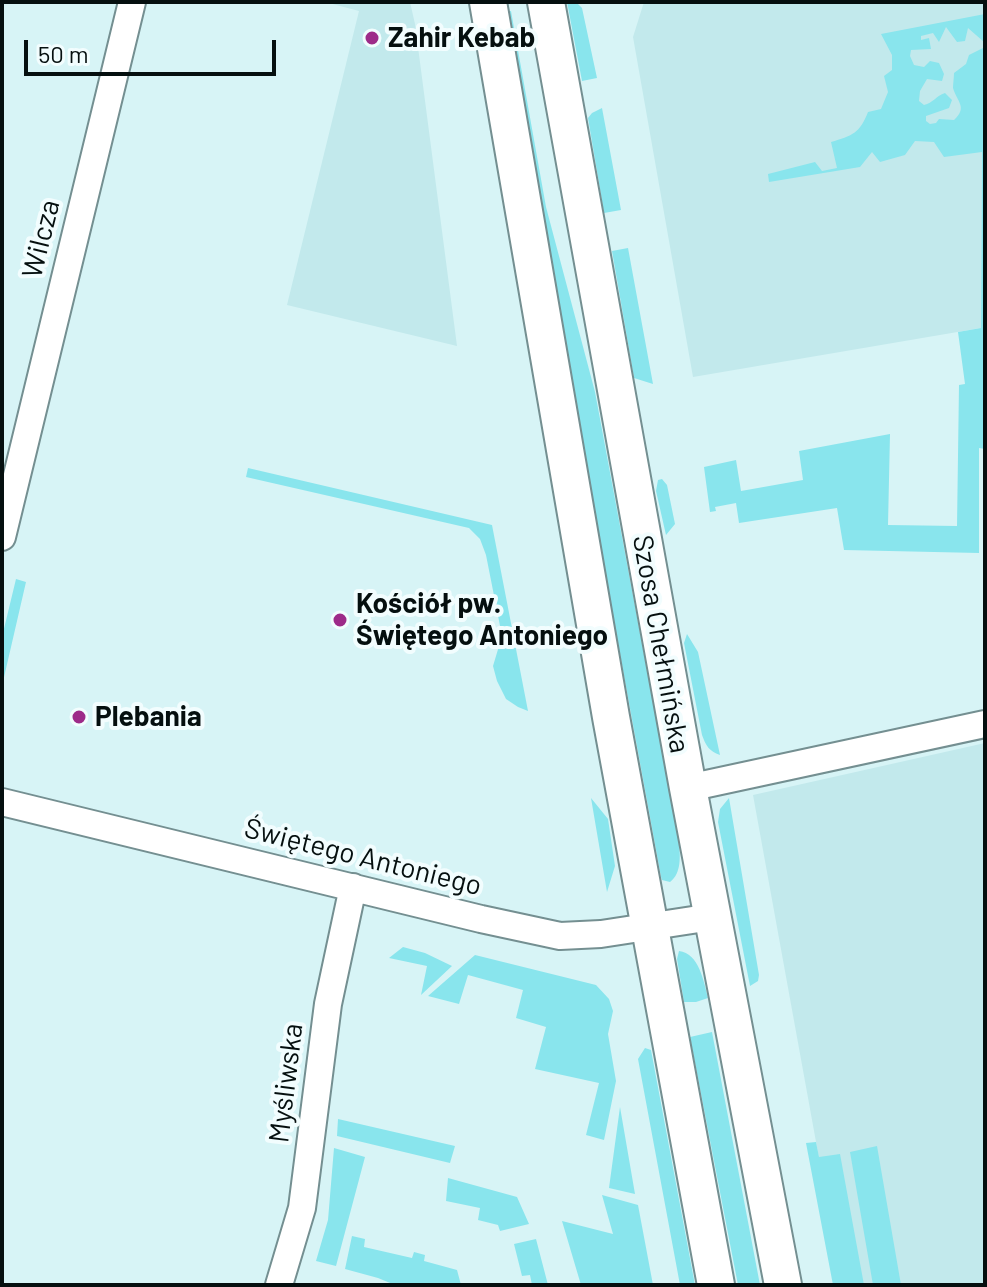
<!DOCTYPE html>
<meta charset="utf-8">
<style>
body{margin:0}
#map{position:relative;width:987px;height:1287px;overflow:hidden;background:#d7f4f6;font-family:Barlow,sans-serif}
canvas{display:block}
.frame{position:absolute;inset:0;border:4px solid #050f0f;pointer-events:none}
.scale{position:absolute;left:24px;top:40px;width:252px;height:36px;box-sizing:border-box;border:4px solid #050f0f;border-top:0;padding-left:10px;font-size:24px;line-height:28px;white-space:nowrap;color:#050f0f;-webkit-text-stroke:6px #f2fdfe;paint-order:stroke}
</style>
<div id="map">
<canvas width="987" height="1287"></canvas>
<div class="frame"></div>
<div class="scale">50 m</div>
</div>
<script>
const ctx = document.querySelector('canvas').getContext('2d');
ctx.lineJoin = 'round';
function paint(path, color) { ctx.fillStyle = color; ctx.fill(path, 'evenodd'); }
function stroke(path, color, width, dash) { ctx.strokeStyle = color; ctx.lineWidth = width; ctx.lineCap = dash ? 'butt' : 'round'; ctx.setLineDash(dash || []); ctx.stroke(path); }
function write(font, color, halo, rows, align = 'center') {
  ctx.font = font + ' Barlow,sans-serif'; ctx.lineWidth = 8; ctx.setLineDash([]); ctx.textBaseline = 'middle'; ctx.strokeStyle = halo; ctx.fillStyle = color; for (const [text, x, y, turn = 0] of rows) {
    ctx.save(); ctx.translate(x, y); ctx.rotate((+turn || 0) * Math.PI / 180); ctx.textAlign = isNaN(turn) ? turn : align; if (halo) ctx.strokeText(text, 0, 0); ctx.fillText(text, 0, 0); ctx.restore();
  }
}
paint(new Path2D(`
 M 325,2 L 410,2 L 415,24 L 457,346 L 287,305 L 359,11 Z
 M 644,2 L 985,2 L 985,151 L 982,152 L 981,328 L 693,377 L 633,37 Z
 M 985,743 L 985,1285 L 842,1285 L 753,795 Z`), '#c2e9ec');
paint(new Path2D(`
 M 567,2 L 578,4 L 582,8 L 597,78 L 582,81 Z
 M 511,11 L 546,207 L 595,392 L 679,842 C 680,856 682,873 670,882 L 662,880 L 661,877 L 502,12 Z
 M 985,14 L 984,42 L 968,28 L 965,41 L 957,42 L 946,27 L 939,42 L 933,33 L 921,36 L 921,40 L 929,38 L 931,49 L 911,50 L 910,56 L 914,65 L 924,67 L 930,61 L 939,63 L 944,74 L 942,81 L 927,79 L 920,91 L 919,101 L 924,105 C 933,103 936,96 945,93 L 952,100 L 949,108 L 926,116 L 926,121 L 930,124 L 936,123 L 939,119 L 954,120 C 968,107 957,102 953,88 C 953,84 954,77 954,73 L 966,64 L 969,55 L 985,47 L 985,449 L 979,448 L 979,553 L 844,550 L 837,508 L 739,523 L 736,503 L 715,507 L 716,511 L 710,512 L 704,467 L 736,460 L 741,491 L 803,480 L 799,451 L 890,434 L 888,525 L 957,526 L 959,385 L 965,384 L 958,332 L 981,328 L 982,152 L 944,157 L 934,142 L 915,141 L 905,155 L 880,162 L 872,152 L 860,167 L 769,182 L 768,174 L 815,162 L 822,171 L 837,168 L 831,142 C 852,136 860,133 868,112 L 881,109 L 888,92 L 884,76 L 892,70 L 892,55 L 881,34 Z
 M 602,108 L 621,210 L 604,213 L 588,118 L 592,113 Z
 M 628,248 L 653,384 L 634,378 L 612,251 Z
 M 248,468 L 492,525 L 528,711 L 518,707 L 506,699 L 497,681 L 493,666 L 502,636 L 486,555 L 480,539 L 469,528 L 246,477 Z
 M 662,479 L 667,485 L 675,524 L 666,535 L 656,491 L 658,480 Z
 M 16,579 L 26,582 L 2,686 L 2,637 Z
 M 687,634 L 698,652 L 720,755 C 709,751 706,746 702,735 L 684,643 Z
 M 591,798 L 608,819 L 615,866 L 607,892 Z
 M 729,798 L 759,975 L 758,981 L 750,986 L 718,822 L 720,809 Z
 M 403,947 L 425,953 L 452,966 L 421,995 L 427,966 L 389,958 Z
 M 679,951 C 699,953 704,982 708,998 L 696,1002 L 684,1002 L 677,959 Z
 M 475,955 L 596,985 L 609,999 L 613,1011 L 608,1034 L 616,1081 L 604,1140 L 586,1135 L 599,1083 L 535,1069 L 546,1027 L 516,1018 L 523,990 L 468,975 L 459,1004 L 428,996 Z
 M 712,1032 L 760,1285 L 738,1285 L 690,1037 Z
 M 645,1048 L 651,1050 L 695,1285 L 680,1285 L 638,1059 Z
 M 620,1107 L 635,1194 L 609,1188 Z
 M 338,1119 L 455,1146 L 450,1163 L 337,1136 Z
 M 816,1142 L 819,1157 L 840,1154 L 864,1285 L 833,1285 L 806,1143 Z
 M 877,1146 L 901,1285 L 873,1285 L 850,1152 Z
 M 334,1148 L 365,1157 L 336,1266 L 316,1261 L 328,1220 Z
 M 448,1178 L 517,1197 L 529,1224 L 500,1231 L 498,1225 L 478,1220 L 480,1208 L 446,1201 Z
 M 602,1195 L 638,1205 L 653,1285 L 581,1285 L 562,1221 L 613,1234 Z
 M 352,1236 L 365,1239 L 364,1247 L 412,1258 L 414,1252 L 425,1255 L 424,1261 L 457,1270 L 461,1285 L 395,1285 L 378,1278 L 345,1269 Z
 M 536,1239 L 548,1285 L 532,1285 L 530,1275 L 522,1276 L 514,1244 Z`), '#89e5ed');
const minor = new Path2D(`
 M 2,537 L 132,2
 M 688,788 L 985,724
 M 2,802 L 481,919 L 560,936 L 601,934 L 712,917
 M 279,1285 L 302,1208 L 328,1004 L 353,887`);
const secondary = new Path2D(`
 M 488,2 L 611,717 L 716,1285
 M 546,2 L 688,788 L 783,1285`);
stroke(minor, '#748f91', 30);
stroke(secondary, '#748f91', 40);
stroke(minor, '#fff', 26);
stroke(secondary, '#fff', 36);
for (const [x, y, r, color] of [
 [372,38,8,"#9d2b89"],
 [340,620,8,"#9d2b89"],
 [79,717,8,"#9d2b89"]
]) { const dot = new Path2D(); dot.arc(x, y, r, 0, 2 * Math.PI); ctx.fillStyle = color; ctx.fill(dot); stroke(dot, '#f2fdfe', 3); }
write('bold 28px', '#050f0f', '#f2fdfe', [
 ["Zahir Kebab",388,38],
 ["Kościół pw.",356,604],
 ["Świętego Antoniego",356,636],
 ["Plebania",95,717]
], 'left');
write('28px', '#050f0f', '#f2fdfe', [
 ["Wilcza",41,239,-76],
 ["Szosa Chełmińska",661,644,80],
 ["Świętego Antoniego",363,857,14],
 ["Myśliwska",286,1083,-83]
]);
</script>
